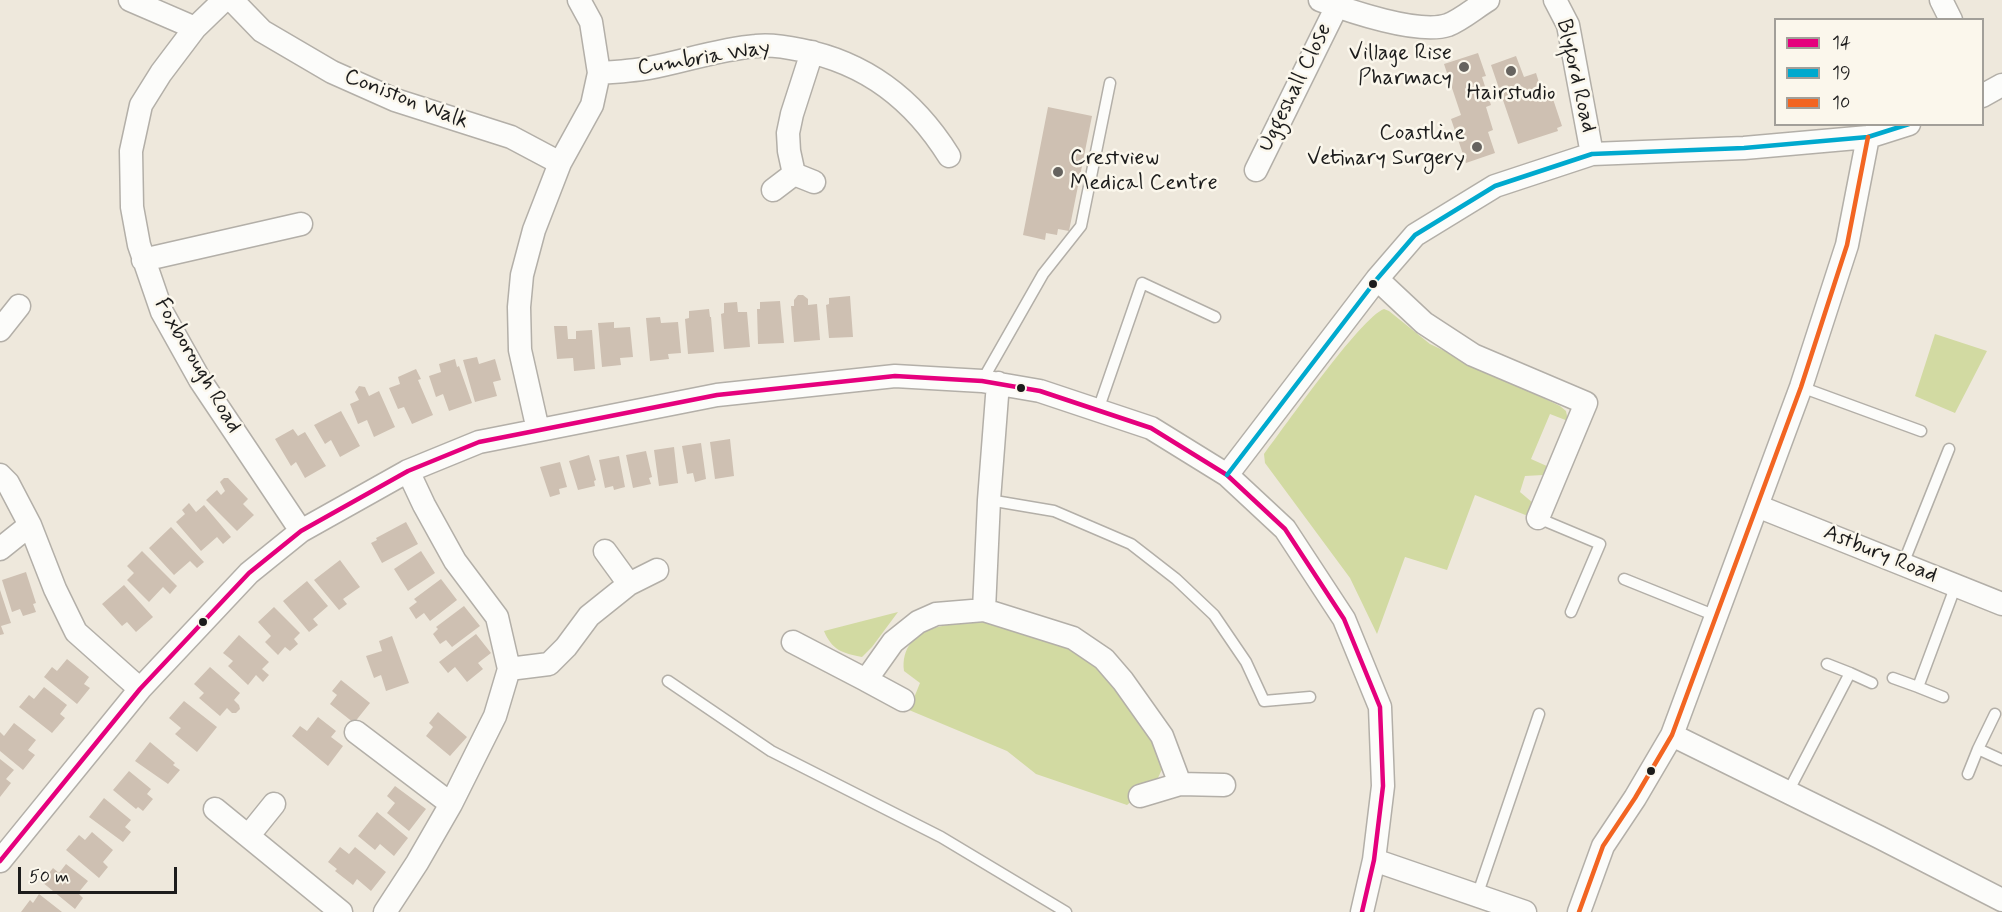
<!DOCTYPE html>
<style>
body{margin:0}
#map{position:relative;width:2002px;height:912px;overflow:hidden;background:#eee8dc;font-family:Mynerve,sans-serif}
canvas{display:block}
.legend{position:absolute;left:1774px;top:18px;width:210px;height:108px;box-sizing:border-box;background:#fbf7ec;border:2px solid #a29f99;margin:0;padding:8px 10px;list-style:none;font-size:18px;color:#1c1c1c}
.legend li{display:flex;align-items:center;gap:12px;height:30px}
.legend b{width:30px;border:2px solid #a29f99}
.scale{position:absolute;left:18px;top:867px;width:159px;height:27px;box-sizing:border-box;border:3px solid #1c1c1c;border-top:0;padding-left:8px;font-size:18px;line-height:21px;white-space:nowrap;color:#1c1c1c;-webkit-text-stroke:4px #fbf7ec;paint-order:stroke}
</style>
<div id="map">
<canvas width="2002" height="912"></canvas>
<ul class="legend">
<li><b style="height:8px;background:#e5007d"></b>14</li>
<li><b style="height:8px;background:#00a9ce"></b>19</li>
<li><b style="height:8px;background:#f26522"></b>10</li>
</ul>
<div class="scale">50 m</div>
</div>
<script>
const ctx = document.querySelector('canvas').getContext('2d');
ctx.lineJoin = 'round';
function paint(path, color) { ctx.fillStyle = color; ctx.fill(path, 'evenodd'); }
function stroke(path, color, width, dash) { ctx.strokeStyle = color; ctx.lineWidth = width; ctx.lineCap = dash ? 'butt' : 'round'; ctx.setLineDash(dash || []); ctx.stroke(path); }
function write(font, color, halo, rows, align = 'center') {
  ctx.font = font + ' Mynerve,sans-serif'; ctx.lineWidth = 5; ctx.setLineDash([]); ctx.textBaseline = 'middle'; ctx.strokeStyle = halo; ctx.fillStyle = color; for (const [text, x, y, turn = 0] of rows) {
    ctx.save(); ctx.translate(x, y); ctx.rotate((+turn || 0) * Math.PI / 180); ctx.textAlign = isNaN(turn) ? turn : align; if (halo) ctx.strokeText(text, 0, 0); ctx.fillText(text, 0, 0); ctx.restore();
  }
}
paint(new Path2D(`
 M 1384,309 L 1389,311 L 1430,344 L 1560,406 L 1566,411 L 1568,421 L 1550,414 L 1531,459 L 1549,467 L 1543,475 L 1525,476 L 1520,492 L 1533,503 L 1528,516 L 1475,495 L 1447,570 L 1405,557 L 1377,634 L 1350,578 L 1265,463 L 1264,454 C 1283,429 1361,317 1384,309 Z
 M 1935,334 L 1987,351 L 1955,413 L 1915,396 Z
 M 898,612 L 872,647 L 862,657 C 842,653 832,650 824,631 Z
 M 988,620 L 1059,638 L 1101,663 L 1146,721 L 1164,765 L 1157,780 L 1127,805 L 1036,774 L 1007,751 L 909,710 L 920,683 L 904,671 C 899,624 956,623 988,620 Z`), '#d2daa2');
paint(new Path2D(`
 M 1478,53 L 1486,76 L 1482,77 L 1491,105 L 1486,107 L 1493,130 L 1488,132 L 1495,153 L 1466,163 L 1451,119 L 1461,115 L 1444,64 Z
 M 1516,56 L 1524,77 L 1536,73 L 1544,98 L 1552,96 L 1562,126 L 1557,128 L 1558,131 L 1518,144 L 1491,65 Z
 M 1048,107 L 1092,116 L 1069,231 L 1058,229 L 1057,235 L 1046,233 L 1045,240 L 1023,235 Z
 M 798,295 L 803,295 L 808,299 L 808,305 L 817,304 L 820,340 L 794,342 L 791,306 L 794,306 L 794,300 Z
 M 850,296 L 853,337 L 829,338 L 826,305 L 829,304 L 829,298 Z
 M 780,301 L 784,343 L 758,344 L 757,309 L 760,309 L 760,302 Z
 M 737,302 L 738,312 L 747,312 L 750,347 L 724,349 L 721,314 L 724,313 L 724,303 Z
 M 709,309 L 710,317 L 711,317 L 714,352 L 688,354 L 685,319 L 689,318 L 689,311 Z
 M 660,317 L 661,323 L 678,322 L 681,353 L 668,354 L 669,359 L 650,361 L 646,318 Z
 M 614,322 L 614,328 L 630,327 L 633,357 L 620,358 L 621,365 L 602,367 L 598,323 Z
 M 554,326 L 567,326 L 568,339 L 576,339 L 576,331 L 592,330 L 595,369 L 574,371 L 573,358 L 557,359 Z
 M 477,357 L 479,364 L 495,359 L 501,380 L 493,382 L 497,396 L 475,402 L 463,360 Z
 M 455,359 L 457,367 L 459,366 L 472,403 L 449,411 L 443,394 L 436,397 L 429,376 L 441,372 L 439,364 Z
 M 416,369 L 421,379 L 418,380 L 433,415 L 412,424 L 404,407 L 398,409 L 389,388 L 400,384 L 398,377 Z
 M 359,386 L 365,387 L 369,396 L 379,391 L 395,427 L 374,437 L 367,420 L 358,424 L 350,404 L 359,400 L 355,392 Z
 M 341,411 L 360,446 L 340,457 L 331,440 L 325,444 L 314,425 Z
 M 293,429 L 298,436 L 305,432 L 326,466 L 305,478 L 296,462 L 291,466 L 275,439 Z
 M 730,439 L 734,476 L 715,479 L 710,442 Z
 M 701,443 L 706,479 L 695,482 L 693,473 L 687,474 L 682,446 Z
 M 674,447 L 678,483 L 659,486 L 654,450 Z
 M 646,451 L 652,477 L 649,478 L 651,484 L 633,488 L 626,455 Z
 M 589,455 L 596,480 L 594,481 L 595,486 L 578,490 L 569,461 Z
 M 619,456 L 625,487 L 614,490 L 613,486 L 605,488 L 599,460 Z
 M 560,462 L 567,487 L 559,489 L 560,494 L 550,497 L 540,467 Z
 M 224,478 L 228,478 L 248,499 L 243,504 L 254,515 L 237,531 L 206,500 L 217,490 L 221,495 L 225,491 L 220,482 Z
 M 189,503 L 196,512 L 204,505 L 231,537 L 223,544 L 217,537 L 201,551 L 176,522 L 185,514 L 182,510 Z
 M 406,522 L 418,544 L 382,563 L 371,543 L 377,540 L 376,538 Z
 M 171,527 L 204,562 L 197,568 L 190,561 L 174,575 L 149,548 Z
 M 142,551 L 177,586 L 170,594 L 163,587 L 149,602 L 127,580 L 134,573 L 127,566 Z
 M 421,551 L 435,573 L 408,591 L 394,569 Z
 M 340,560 L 360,587 L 343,599 L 347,604 L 339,610 L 314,580 Z
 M 26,572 L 36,603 L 33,604 L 36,612 L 23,616 L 20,609 L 12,612 L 2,580 Z
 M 441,579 L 457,600 L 430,621 L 424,613 L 416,619 L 409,608 L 417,602 L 414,599 Z
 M 307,581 L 328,606 L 313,619 L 318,625 L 309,632 L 283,601 Z
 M 124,585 L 153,617 L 136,632 L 127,622 L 122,626 L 102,604 Z
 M 0,590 L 11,623 L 1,626 L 4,634 L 0,635 Z
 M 464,606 L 480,626 L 452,647 L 446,640 L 440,644 L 433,634 L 438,629 L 436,627 Z
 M 274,607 L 300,633 L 294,639 L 298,644 L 290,651 L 285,647 L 278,655 L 265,642 L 271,636 L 258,622 Z
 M 476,634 L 491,653 L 478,663 L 483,669 L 467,682 L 455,667 L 448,673 L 439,662 Z
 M 239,635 L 269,662 L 262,669 L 269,675 L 263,682 L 256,675 L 248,685 L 228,666 L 233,661 L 223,653 Z
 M 392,636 L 409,683 L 386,691 L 381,675 L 374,678 L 366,656 L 382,651 L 379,641 Z
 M 67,659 L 89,677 L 84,684 L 90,688 L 77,704 L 44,677 L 52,667 L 57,671 Z
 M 210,667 L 240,693 L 234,700 L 239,705 L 240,709 L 236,713 L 232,713 L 227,708 L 220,716 L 199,698 L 204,693 L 194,684 Z
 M 341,680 L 370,703 L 354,723 L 330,704 L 337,695 L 332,691 Z
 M 44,687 L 67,705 L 60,714 L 65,718 L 52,733 L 19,707 L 29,695 L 34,699 Z
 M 184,701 L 217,727 L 197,752 L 175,734 L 181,728 L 169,718 Z
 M 438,712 L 467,737 L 450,756 L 426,736 L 433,727 L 429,723 Z
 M 318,717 L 336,731 L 331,737 L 343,746 L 328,766 L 292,736 L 300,726 L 307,731 Z
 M 14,723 L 36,740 L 28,750 L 35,755 L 23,770 L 0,751 L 0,732 L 4,736 Z
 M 150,742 L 175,763 L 173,765 L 180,770 L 168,784 L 135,761 Z
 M 0,759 L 14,770 L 6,779 L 11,783 L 0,797 Z
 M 129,771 L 151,789 L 147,794 L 153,799 L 143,811 L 138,807 L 136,809 L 113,790 Z
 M 395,786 L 426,809 L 409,831 L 387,813 L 395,803 L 387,796 Z
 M 104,798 L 131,820 L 125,827 L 131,832 L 123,842 L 89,817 Z
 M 377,812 L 408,838 L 394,856 L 380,844 L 375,850 L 358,836 Z
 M 92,832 L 113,850 L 103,862 L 108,867 L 99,878 L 66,850 L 79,835 L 85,840 Z
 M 340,847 L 349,854 L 355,847 L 386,872 L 371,891 L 357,879 L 353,885 L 335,871 L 337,869 L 328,862 Z
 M 66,864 L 88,881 L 78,893 L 83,898 L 75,909 L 42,882 L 53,868 L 59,873 Z
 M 39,894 L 62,912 L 21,912 L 30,900 L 33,903 Z`), '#cec0b2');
const service = new Path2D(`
 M 982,381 L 1043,274 L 1081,226 L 1110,83
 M 1801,387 L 1921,431
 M 1098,410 L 1142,283 L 1215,317
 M 989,500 L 1054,511 L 1131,544 L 1176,579 L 1214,615 L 1246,662 L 1264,701 L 1310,697
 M 1538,518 L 1600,544 L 1571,612
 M 1903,564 L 1949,449
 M 1624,579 L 1716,616
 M 1827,664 L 1850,673
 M 1893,678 L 1918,687
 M 668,681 L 771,751 L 941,837 L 1066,912
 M 1943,697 L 1918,687 L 1956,585
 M 1995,714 L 1978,749 L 2002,760
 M 1968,774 L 1978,749
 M 1788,792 L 1850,673 L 1872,683
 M 1477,896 L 1539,714`);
const minor = new Path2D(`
 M 130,0 L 195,28
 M 224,0 L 195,28 L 161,73 L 141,105 L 131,151 L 132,207 L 139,245 L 162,312 L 200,380 L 301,531
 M 232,0 L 262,31 L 332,72 L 395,100 L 511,137 L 560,163
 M 1320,0 C 1349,11 1419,35 1448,25 C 1461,20 1475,8 1488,0
 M 1555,0 L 1568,25 L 1592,154
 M 1941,0 L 1951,20
 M 599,73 C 615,72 632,71 649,68 C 685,61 720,49 756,46 C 771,44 787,47 801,50 C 867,63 914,100 949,156
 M 1982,96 L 2002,85
 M 1256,170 L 1337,6
 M 794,174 L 789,151 L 788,133 L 792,114 L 812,52
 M 794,174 L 814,182
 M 773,190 L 794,174
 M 143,260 L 301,224
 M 1377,279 L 1424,323 L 1473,355 L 1586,403 L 1538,518
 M 0,330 L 19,306
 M 538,430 L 520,350 L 519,307 L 522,275 L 534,230 L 560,163 L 592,105 L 599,73 L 591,22 L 579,0
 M 0,475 L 8,483 L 30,525 L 55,589 L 76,632 L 140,689
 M 1227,475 L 1377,279 L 1415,235 L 1495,186 L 1592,154 L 1744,148 L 1868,137 L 1909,124
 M 1757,506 L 2002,604
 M 0,549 L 30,525
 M 605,551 L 629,584
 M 984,610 L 989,500 L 998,383
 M 793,642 L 866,680 L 893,642 L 918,622 L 936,614 L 984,610 L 1073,638 L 1104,659 L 1123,681 L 1162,736 L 1180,784 L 1224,785
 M 509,669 L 549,664 L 566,647 L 589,616 L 629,584 L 657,570
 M 866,680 L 903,700
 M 356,732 L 451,804
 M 1672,735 L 1879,837 L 2002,900
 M 1140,796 L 1180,784
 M 215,809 L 341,912
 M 249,835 L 274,804
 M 1374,860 L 1525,912
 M 0,861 L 140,689 L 249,573 L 301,531 L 408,471 L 479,442 L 717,395 L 895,376 L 982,381 L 1040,391 L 1151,428 L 1227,475 L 1285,529 L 1344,619 L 1380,707 L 1383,786 L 1374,860 L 1362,912
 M 385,912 L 417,863 L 451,804 L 495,716 L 509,669 L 497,617 L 455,561 L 424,505 L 408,471
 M 1579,912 L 1603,846 L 1635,798 L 1672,735 L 1801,387 L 1847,245 L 1868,137`);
stroke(service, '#b3afa8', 13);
stroke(minor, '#b3afa8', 25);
stroke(service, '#fcfcfa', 10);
stroke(minor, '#fcfcfa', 22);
stroke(new Path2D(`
 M 0,861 L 140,689 L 249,573 L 301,531 L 408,471 L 479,442 L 717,395 L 895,376 L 982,381 L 1040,391 L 1151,428 L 1227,475 L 1285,529 L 1344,619 L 1380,707 L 1383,786 L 1374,860 L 1362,912`), '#e5007d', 4.5);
stroke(new Path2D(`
 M 1227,475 L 1377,279 L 1415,235 L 1495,186 L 1592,154 L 1744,148 L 1868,137 L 1909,124`), '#00a9ce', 4.5);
stroke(new Path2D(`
 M 1579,912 L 1603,846 L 1635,798 L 1672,735 L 1801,387 L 1847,245 L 1868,137`), '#f26522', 4.5);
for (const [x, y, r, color] of [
 [1464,67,6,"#66635f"],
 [1511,71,6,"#66635f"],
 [1477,147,6,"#66635f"],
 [1058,172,6,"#66635f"],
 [1373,284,5,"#1c1c1c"],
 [1021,388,5,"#1c1c1c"],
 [203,622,5,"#1c1c1c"],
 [1651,771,5,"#1c1c1c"]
]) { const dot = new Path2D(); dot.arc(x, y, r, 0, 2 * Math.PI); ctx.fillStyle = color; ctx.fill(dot); stroke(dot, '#fbf7ec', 2); }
write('22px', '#1c1c1c', '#fbf7ec', [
 ["Village Rise",1452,54],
 ["Pharmacy",1452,79],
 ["Hairstudio",1511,94,"center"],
 ["Coastline",1465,134],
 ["Vetinary Surgery",1465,159],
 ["Crestview",1070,159,"left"],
 ["Medical Centre",1070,184,"left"]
], 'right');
write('22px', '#1c1c1c', '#fbf7ec', [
 ["Cumbria Way",704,59,-9],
 ["Blyford Road",1575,76,77],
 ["Uggeshall Close",1296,88,-64],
 ["Coniston Walk",406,100,21],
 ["Foxborough Road",197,366,60],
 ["Astbury Road",1880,555,22]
]);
</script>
